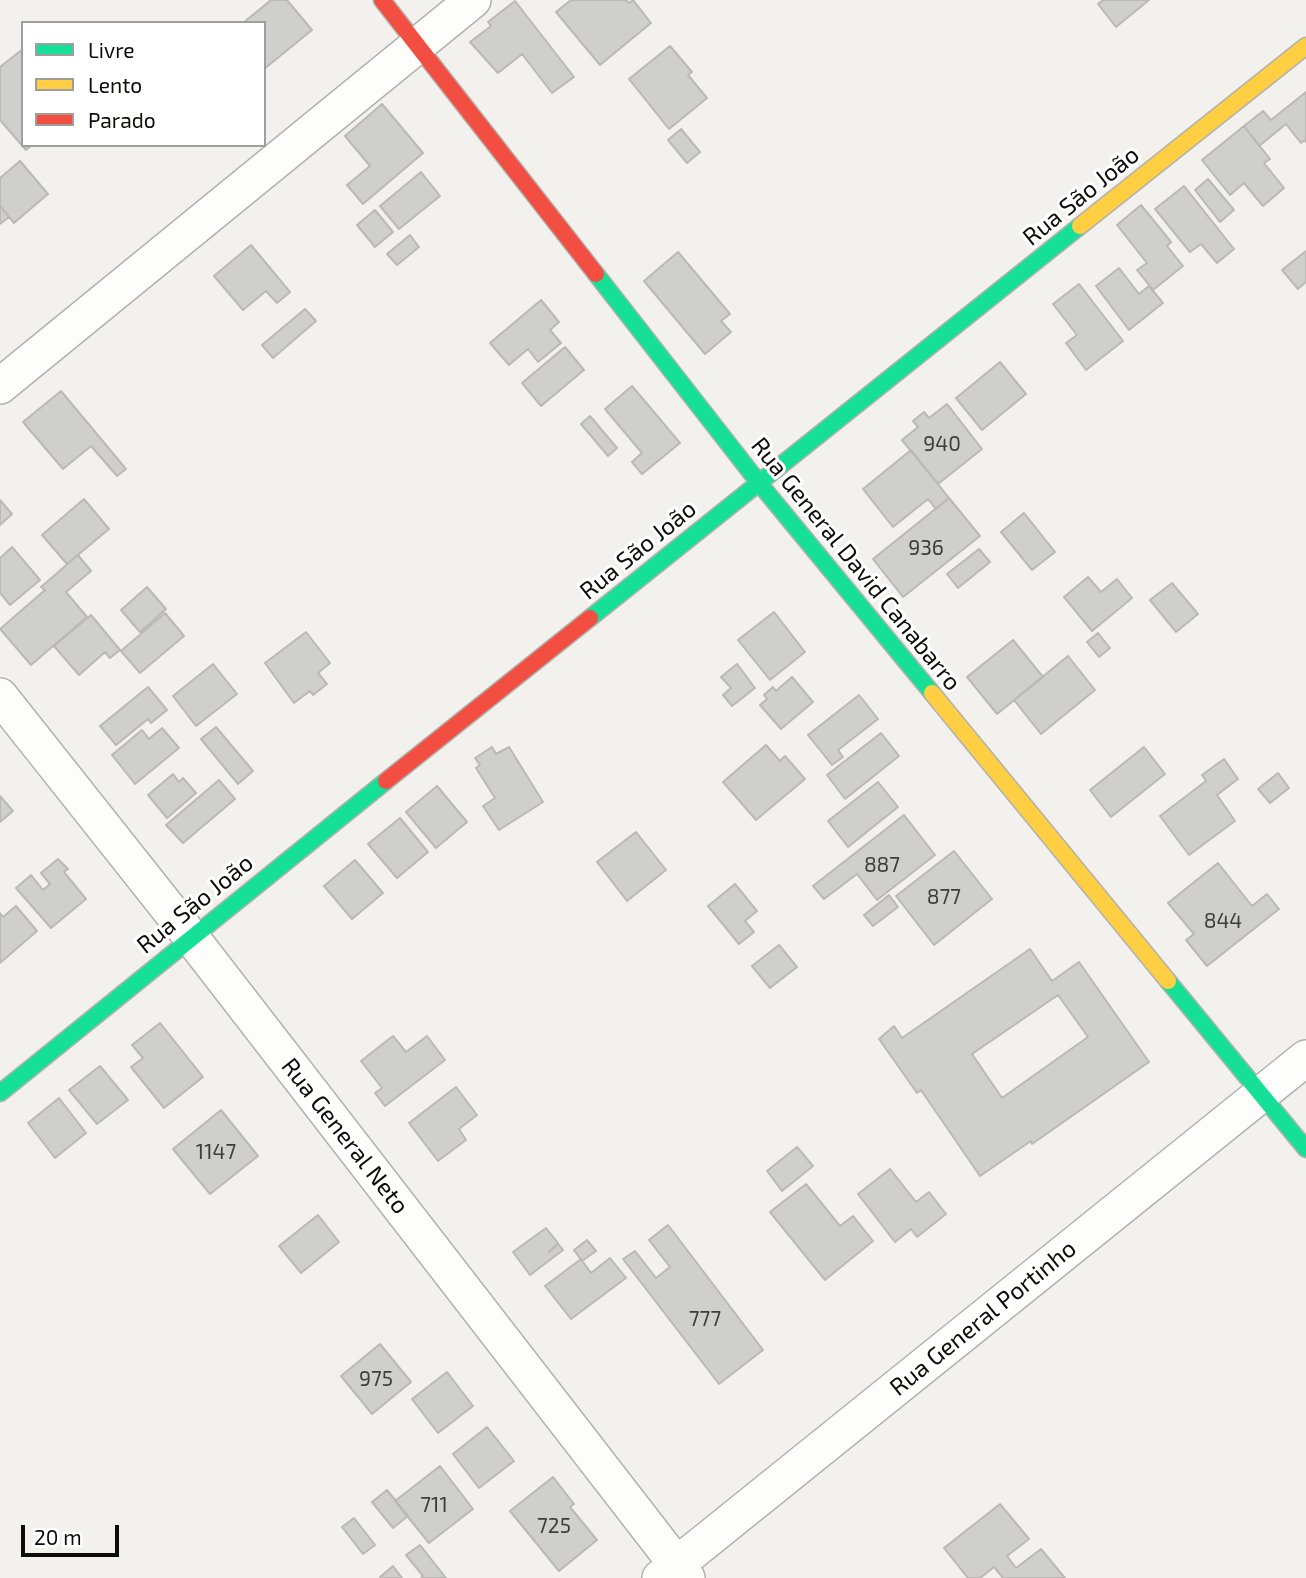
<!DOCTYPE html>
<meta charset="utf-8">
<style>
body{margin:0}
#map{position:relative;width:1306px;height:1578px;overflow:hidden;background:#f2f1ed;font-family:"Exo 2",sans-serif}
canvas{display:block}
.legend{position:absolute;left:21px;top:21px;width:245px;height:126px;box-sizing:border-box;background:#fff;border:2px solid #9e9e9d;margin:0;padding:9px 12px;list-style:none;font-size:21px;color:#0d0c0a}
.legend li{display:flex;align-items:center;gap:14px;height:35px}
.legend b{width:35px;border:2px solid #9e9e9d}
.scale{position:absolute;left:21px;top:1525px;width:98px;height:32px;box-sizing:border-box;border:4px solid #0d0c0a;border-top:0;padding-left:9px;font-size:21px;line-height:24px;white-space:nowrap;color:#0d0c0a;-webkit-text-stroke:5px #fff;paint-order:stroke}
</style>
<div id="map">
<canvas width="1306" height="1578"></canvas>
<ul class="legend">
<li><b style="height:9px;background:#16e098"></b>Livre</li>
<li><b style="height:9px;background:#ffcf43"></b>Lento</li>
<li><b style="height:9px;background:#f24e42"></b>Parado</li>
</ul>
<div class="scale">20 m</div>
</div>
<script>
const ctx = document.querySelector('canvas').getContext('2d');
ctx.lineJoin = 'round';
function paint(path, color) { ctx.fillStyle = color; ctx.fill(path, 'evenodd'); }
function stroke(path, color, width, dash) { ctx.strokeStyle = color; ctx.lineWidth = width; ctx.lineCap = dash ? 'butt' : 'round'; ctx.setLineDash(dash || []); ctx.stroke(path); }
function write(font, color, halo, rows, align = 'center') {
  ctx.font = font + ' "Exo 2",sans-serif'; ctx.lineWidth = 6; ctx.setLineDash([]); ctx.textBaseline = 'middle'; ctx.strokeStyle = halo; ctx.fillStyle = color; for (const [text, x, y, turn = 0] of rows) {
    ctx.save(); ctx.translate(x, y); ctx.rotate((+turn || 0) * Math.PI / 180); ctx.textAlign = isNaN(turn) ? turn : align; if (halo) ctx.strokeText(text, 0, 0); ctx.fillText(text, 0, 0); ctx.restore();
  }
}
const building = new Path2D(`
 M 271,0 L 287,0 L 312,30 L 264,69 L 264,23 L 243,23 Z
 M 571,0 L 626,0 L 629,3 L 633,0 L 651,23 L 600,65 L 556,12 Z
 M 1103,0 L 1149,0 L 1116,27 L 1098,4 Z
 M 515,1 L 574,77 L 552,93 L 522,54 L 498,73 L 470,42 L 491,26 L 488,22 Z
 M 670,46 L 692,72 L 688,75 L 707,98 L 669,129 L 629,79 Z
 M 23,49 L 23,145 L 32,145 L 26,150 L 0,120 L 0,67 Z
 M 1306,92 L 1306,142 L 1305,140 L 1301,143 L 1286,124 L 1259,146 L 1244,126 L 1263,111 L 1271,120 Z
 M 382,104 L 423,153 L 363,204 L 347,185 L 370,166 L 345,136 Z
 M 1244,126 L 1270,159 L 1264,163 L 1284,188 L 1263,206 L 1244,183 L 1230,195 L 1202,160 Z
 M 681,129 L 700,152 L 687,163 L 668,140 Z
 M 20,161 L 48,194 L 14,223 L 0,206 L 0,178 Z
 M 421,172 L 440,196 L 399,229 L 380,206 Z
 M 1208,179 L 1234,210 L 1220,222 L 1195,190 Z
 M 1184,186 L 1234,249 L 1217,263 L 1201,244 L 1190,252 L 1155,209 Z
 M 1141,205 L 1171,242 L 1167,246 L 1183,266 L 1153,290 L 1137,270 L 1147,263 L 1117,225 Z
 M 0,206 L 9,217 L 0,224 Z
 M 375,210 L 393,232 L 375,247 L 357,225 Z
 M 410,235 L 419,247 L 397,265 L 387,254 Z
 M 251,245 L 290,292 L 277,303 L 266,291 L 243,310 L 214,276 Z
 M 1306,251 L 1306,282 L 1298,289 L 1282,270 Z
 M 678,252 L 730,314 L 721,321 L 731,332 L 705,354 L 644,281 Z
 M 1119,268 L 1139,294 L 1149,286 L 1163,303 L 1129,330 L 1096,286 Z
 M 1079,284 L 1123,341 L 1086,370 L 1066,343 L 1077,335 L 1053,304 Z
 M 541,300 L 559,322 L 550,330 L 561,343 L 538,362 L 528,349 L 509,365 L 490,343 Z
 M 305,309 L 316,321 L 273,358 L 262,345 Z
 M 565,347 L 584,370 L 541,406 L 522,383 Z
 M 1000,362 L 1026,394 L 982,430 L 956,398 Z
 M 632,386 L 680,443 L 642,474 L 632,462 L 642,453 L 605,409 Z
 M 61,391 L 126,469 L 117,476 L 91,446 L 63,469 L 23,422 Z
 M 947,404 L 982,449 L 938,484 L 902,440 L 918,427 L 913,421 L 924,412 L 929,418 Z
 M 590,416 L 617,448 L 608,456 L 581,424 Z
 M 911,450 L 949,498 L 936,509 L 928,499 L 893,527 L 863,489 Z
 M 949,498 L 980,536 L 903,597 L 873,559 Z
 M 84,499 L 109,529 L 67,564 L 42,535 Z
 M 0,500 L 12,514 L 0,525 Z
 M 1024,513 L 1055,552 L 1032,570 L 1001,532 Z
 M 12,547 L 40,580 L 10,605 L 0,593 L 0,558 Z
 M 979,549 L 990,562 L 958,588 L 947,574 Z
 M 78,555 L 91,571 L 66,592 L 87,617 L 31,665 L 0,629 L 45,590 L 41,587 Z
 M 1088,577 L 1101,592 L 1117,579 L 1132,598 L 1092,631 L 1064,597 Z
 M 1172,583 L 1198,614 L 1176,632 L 1150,600 Z
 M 147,587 L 166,609 L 140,632 L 121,610 Z
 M 774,612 L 805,652 L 770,680 L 738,640 Z
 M 165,613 L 184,636 L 140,673 L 121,651 Z
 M 91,615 L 120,650 L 110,658 L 105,652 L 79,675 L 54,646 Z
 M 306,632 L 330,663 L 318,673 L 327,684 L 313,695 L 310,691 L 294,703 L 265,663 Z
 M 1098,633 L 1110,648 L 1099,657 L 1087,642 Z
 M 1013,640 L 1043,677 L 997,714 L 967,677 Z
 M 1068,656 L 1095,690 L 1041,734 L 1014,700 Z
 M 213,664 L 237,694 L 196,726 L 173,696 Z
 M 737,664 L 755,688 L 732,706 L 723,695 L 731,688 L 721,677 Z
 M 792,677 L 813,702 L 781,729 L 760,705 L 767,699 L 764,695 L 773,687 L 776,691 Z
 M 148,687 L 167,710 L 151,723 L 148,719 L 116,745 L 100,726 Z
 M 859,695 L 878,719 L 838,750 L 843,757 L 832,765 L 808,735 Z
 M 216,727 L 253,771 L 238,784 L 201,739 Z
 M 162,728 L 179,748 L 135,784 L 112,755 L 142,730 L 149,739 Z
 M 881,733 L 899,756 L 845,799 L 827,775 Z
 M 766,745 L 780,761 L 785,756 L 805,779 L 756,820 L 723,782 Z
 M 492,747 L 496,754 L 509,747 L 543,802 L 499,830 L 483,806 L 495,798 L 476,768 L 480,765 L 475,758 Z
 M 1144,747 L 1165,774 L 1111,817 L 1090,790 Z
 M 1224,759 L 1238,779 L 1217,795 L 1235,821 L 1189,855 L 1160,816 L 1206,781 L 1202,775 Z
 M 1278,773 L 1289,788 L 1270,803 L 1258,789 Z
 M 173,774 L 179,782 L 183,778 L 196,793 L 167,818 L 148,795 Z
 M 219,780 L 235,799 L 183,843 L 166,825 Z
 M 878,782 L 898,807 L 848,847 L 828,821 Z
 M 437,786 L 467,822 L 436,848 L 406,812 Z
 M 0,796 L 13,811 L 0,822 Z
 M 904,815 L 935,855 L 877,900 L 857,874 L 824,899 L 813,886 Z
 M 400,818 L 428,852 L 397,878 L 368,844 Z
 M 636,832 L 666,870 L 627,901 L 597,862 Z
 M 954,851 L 992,899 L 934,945 L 896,896 Z
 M 58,859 L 68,869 L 64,872 L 86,899 L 51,928 L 16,888 L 31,875 L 43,890 L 50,884 L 41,873 Z
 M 355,860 L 383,893 L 352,919 L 324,886 Z
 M 1218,863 L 1252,906 L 1267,894 L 1279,909 L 1207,966 L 1186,940 L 1194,934 L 1168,903 Z
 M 735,884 L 757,911 L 745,921 L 754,932 L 739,944 L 708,906 Z
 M 889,895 L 898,907 L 873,926 L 864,915 Z
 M 16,906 L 37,931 L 0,963 L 0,913 L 3,917 Z
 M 779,945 L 797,967 L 770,988 L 752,966 Z
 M 1030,949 L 1052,981 L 1079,962 L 1149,1062 L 1032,1144 L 1031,1141 L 980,1176 L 921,1090 L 917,1093 L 879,1039 L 894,1026 L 902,1038 ZM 1058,995 L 1088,1037 L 1002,1098 L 972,1054 Z
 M 160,1023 L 203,1077 L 164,1108 L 131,1067 L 143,1058 L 132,1045 Z
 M 393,1036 L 406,1052 L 427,1036 L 445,1060 L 385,1106 L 375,1093 L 382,1088 L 361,1061 Z
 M 100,1066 L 128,1100 L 97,1124 L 69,1090 Z
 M 456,1087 L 477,1115 L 459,1129 L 466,1140 L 438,1161 L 409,1123 Z
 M 59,1098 L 86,1133 L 55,1158 L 28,1123 Z
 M 221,1110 L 258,1156 L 210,1194 L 173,1149 Z
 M 797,1147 L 813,1166 L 782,1191 L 767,1171 Z
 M 890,1169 L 916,1202 L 929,1192 L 946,1214 L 917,1237 L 911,1229 L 895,1242 L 858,1194 Z
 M 806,1184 L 840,1226 L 853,1216 L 873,1241 L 825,1280 L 770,1212 Z
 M 318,1215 L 339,1242 L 301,1273 L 279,1246 Z
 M 668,1225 L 763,1350 L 719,1384 L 623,1259 L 635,1251 L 656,1278 L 670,1267 L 649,1240 Z
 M 546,1228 L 558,1243 L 549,1252 L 558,1244 L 563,1250 L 530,1275 L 513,1252 Z
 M 587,1240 L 596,1251 L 582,1261 L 574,1250 Z
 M 610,1258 L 626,1278 L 571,1319 L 545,1286 L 581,1259 L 591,1273 Z
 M 380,1344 L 411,1382 L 372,1414 L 341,1376 Z
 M 447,1372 L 473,1406 L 438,1433 L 412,1399 Z
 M 487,1427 L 514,1461 L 479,1488 L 453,1454 Z
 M 440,1466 L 473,1509 L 429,1543 L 395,1501 Z
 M 553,1477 L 574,1504 L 570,1507 L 597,1540 L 559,1571 L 510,1511 Z
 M 387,1490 L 408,1516 L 393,1528 L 372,1502 Z
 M 1000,1504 L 1029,1539 L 1007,1556 L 1016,1568 L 1041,1549 L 1065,1578 L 1003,1578 L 994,1567 L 980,1578 L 968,1578 L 944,1548 Z
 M 354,1518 L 375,1545 L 363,1554 L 342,1527 Z
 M 420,1545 L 446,1578 L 421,1578 L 423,1576 L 406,1555 Z
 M 393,1566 L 402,1578 L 381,1578 L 380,1577 Z`);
paint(building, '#cfcfcc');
stroke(building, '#bab9b7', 2);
const street = new Path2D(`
 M 0,386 L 473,0
 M 0,696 L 191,937 L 687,1578
 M 660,1578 L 1306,1058`);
const fast = new Path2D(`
 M 596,274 L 759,483 L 932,693
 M 590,618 L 1080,226
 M 1168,981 L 1306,1149
 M 0,1093 L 386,781`);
const slow = new Path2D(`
 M 1080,226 L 1306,46
 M 932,693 L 1168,981`);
const jam = new Path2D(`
 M 382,0 L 596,274
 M 386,781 L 590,618`);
stroke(street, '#b2b1ae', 38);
stroke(fast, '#b2b1ae', 19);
stroke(slow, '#b2b1ae', 19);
stroke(jam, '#b2b1ae', 19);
stroke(street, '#fdfdfc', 35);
stroke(fast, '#16e098', 16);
stroke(slow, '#ffcf43', 16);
stroke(jam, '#f24e42', 16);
write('21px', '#3e3d3a', null, [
 ["940",942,444],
 ["936",926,548],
 ["887",882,865],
 ["877",944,897],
 ["844",1223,921],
 ["1147",216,1152],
 ["777",705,1319],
 ["975",376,1379],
 ["711",434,1505],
 ["725",554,1526]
]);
write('24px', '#0d0c0a', '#fff', [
 ["Rua São João",1081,196,-39],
 ["Rua São João",638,550,-39],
 ["Rua General David Canabarro",856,564,51],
 ["Rua São João",195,904,-39],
 ["Rua General Neto",345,1136,52],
 ["Rua General Portinho",983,1318,-39]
]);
</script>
